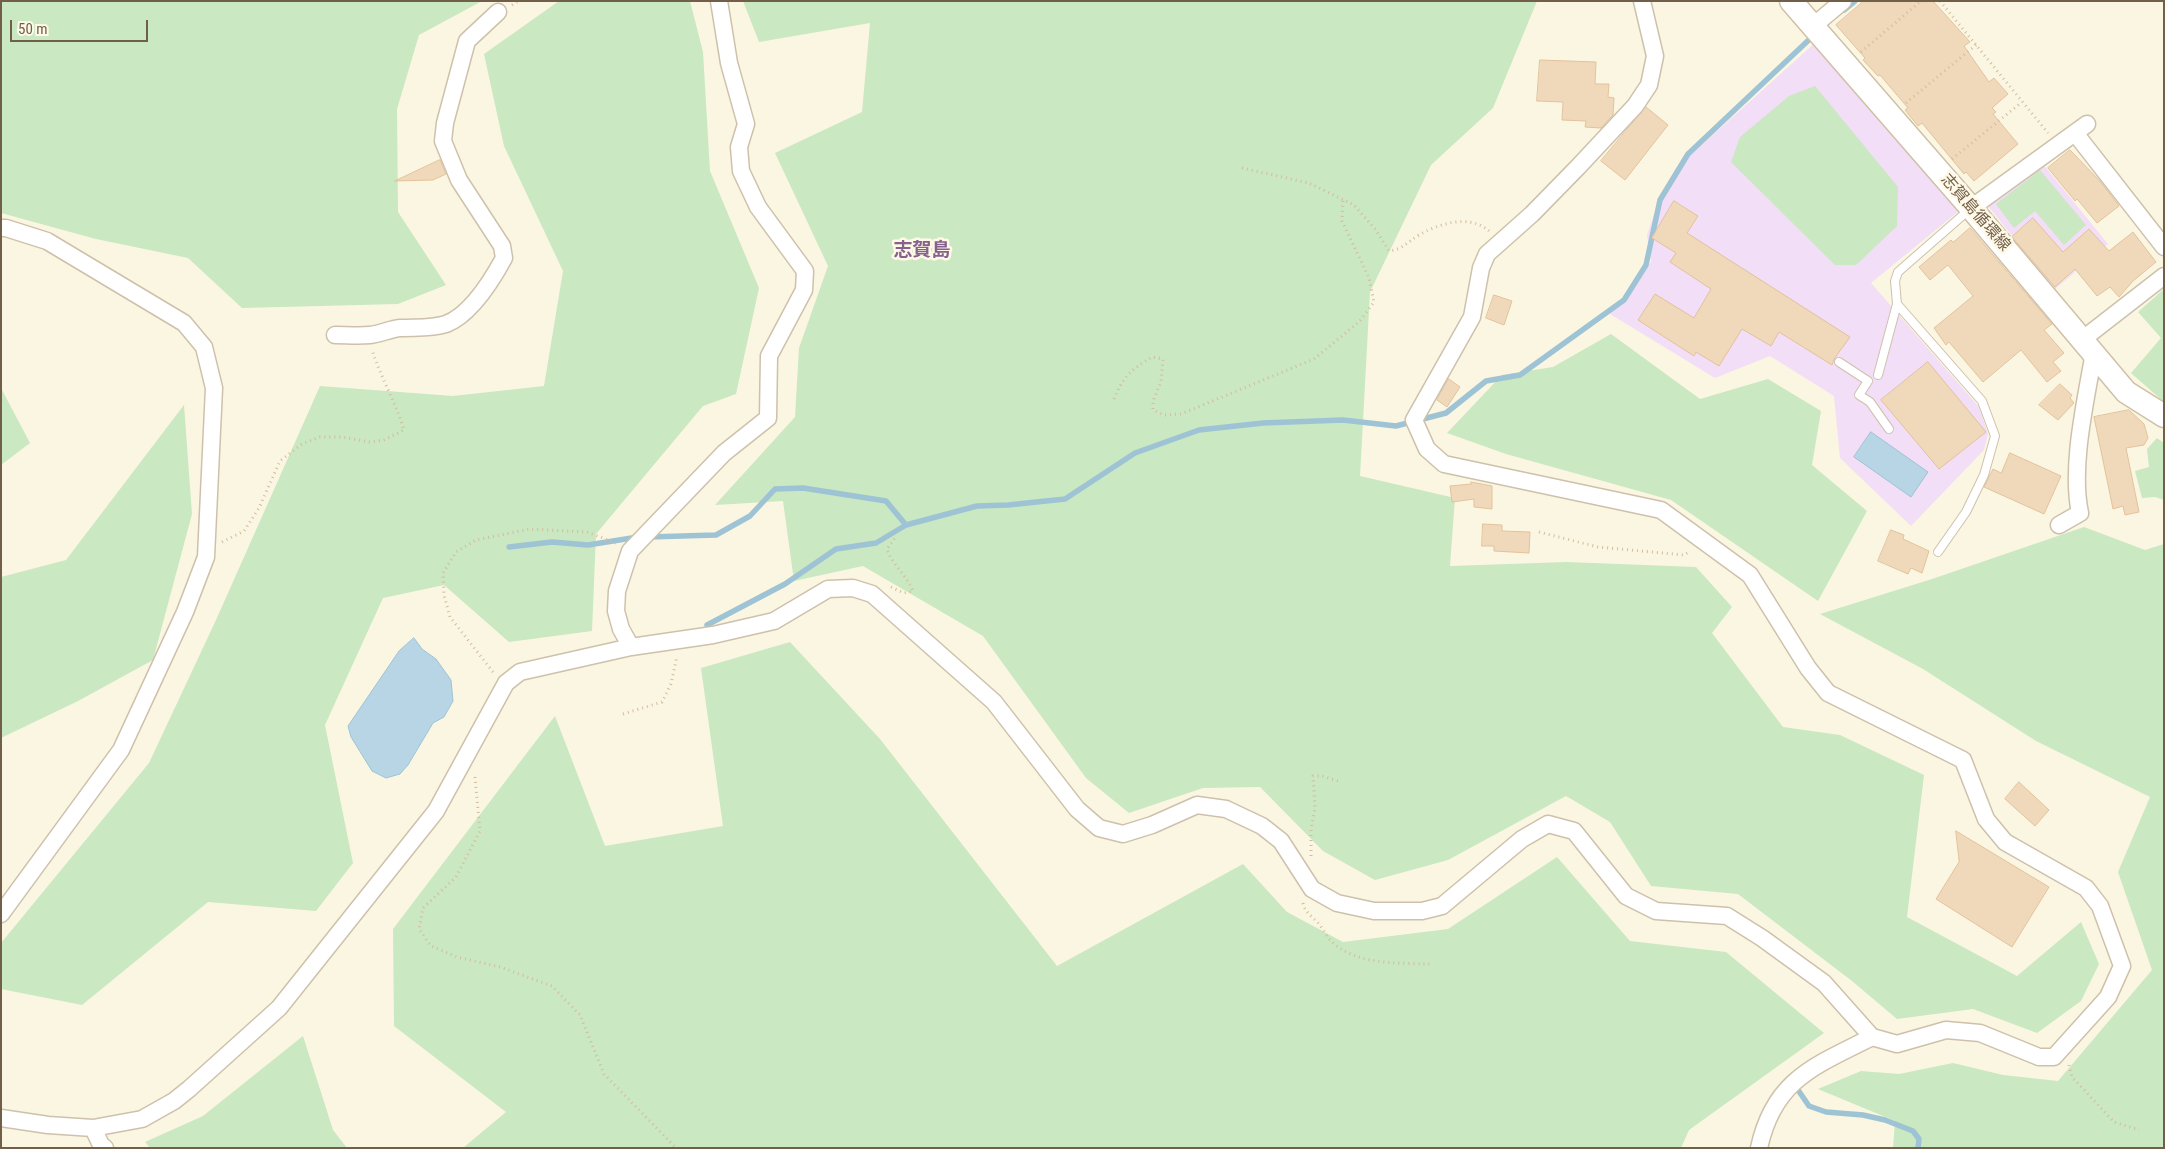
<!DOCTYPE html>
<meta charset="utf-8">
<style>
body{margin:0}
#map{position:relative;width:2165px;height:1149px;overflow:hidden;background:#fbf6e1;font-family:"Roboto Condensed",sans-serif}
canvas{display:block}
.frame{position:absolute;inset:0;border:2px solid #725f49;pointer-events:none}
.scale{position:absolute;left:10px;top:20px;width:138px;height:22px;box-sizing:border-box;border:2px solid #725f49;border-top:0;padding-left:6px;font-size:15px;line-height:18px;white-space:nowrap;color:#725f49;-webkit-text-stroke:4px #fef9e7;paint-order:stroke}
</style>
<div id="map">
<canvas width="2165" height="1149"></canvas>
<div class="frame"></div>
<div class="scale">50 m</div>
</div>
<script>
const ctx = document.querySelector('canvas').getContext('2d');
ctx.lineJoin = 'round';
function paint(path, color) { ctx.fillStyle = color; ctx.fill(path, 'evenodd'); }
function stroke(path, color, width, dash) { ctx.strokeStyle = color; ctx.lineWidth = width; ctx.lineCap = dash ? 'butt' : 'round'; ctx.setLineDash(dash || []); ctx.stroke(path); }
function write(font, color, halo, rows, align = 'center') {
  ctx.font = font + ' "Roboto Condensed","Noto Sans JP",sans-serif'; ctx.lineWidth = 5; ctx.setLineDash([]); ctx.textBaseline = 'middle'; ctx.strokeStyle = halo; ctx.fillStyle = color; for (const [text, x, y, turn = 0] of rows) {
    ctx.save(); ctx.translate(x, y); ctx.rotate((+turn || 0) * Math.PI / 180); ctx.textAlign = isNaN(turn) ? turn : align; if (halo) ctx.strokeText(text, 0, 0); ctx.fillText(text, 0, 0); ctx.restore();
  }
}
paint(new Path2D(`
 M 1817,41 L 1959,211 L 1871,283 L 1979,407 L 1988,434 L 1984,450 L 1911,526 L 1840,458 L 1834,396 L 1770,356 L 1715,378 L 1610,314 L 1651,262 L 1647,235 L 1658,203 L 1676,168 Z
 M 2043,164 L 2108,244 L 2055,289 L 1988,206 Z`), '#f2def7');
paint(new Path2D(`
 M 1,1 L 482,1 L 419,35 L 397,109 L 398,212 L 446,285 L 398,304 L 242,308 L 188,258 L 96,239 L 1,213 Z
 M 559,1 L 690,1 L 703,52 L 710,171 L 759,288 L 736,394 L 703,406 L 596,534 L 592,631 L 509,642 L 444,585 L 383,598 L 325,725 L 353,863 L 316,911 L 208,902 L 82,1005 L 1,989 L 1,943 L 149,763 L 216,620 L 320,386 L 453,396 L 544,386 L 563,271 L 504,146 L 484,54 Z
 M 743,1 L 1537,1 L 1493,108 L 1431,165 L 1370,292 L 1360,476 L 1455,498 L 1450,566 L 1567,562 L 1696,567 L 1732,607 L 1712,633 L 1783,727 L 1840,735 L 1924,775 L 1907,917 L 2017,976 L 2081,922 L 2099,964 L 2081,1001 L 2037,1033 L 1973,1009 L 1897,1019 L 1852,981 L 1738,894 L 1651,886 L 1610,822 L 1566,796 L 1448,860 L 1375,880 L 1323,851 L 1260,787 L 1203,788 L 1129,813 L 1086,778 L 983,636 L 863,566 L 794,581 L 783,501 L 715,505 L 795,417 L 799,348 L 828,266 L 775,153 L 862,112 L 870,23 L 759,42 Z
 M 1815,86 L 1898,187 L 1897,226 L 1856,265 L 1835,265 L 1731,162 L 1740,137 L 1789,96 Z
 M 2040,170 L 2086,225 L 2064,245 L 2035,211 L 2014,228 L 1996,204 Z
 M 2164,289 L 2164,402 L 2131,373 L 2161,338 L 2138,312 Z
 M 1611,334 L 1700,399 L 1768,379 L 1821,411 L 1812,465 L 1867,511 L 1818,601 L 1671,500 L 1506,454 L 1447,433 L 1502,375 L 1553,367 Z
 M 1,388 L 30,443 L 1,465 Z
 M 184,405 L 192,514 L 153,660 L 78,701 L 1,738 L 1,577 L 66,560 Z
 M 2157,438 L 2164,443 L 2164,500 L 2155,497 L 2142,498 L 2135,471 L 2149,467 L 2147,449 Z
 M 2084,527 L 2145,550 L 2164,544 L 2164,1148 L 1893,1148 L 1895,1121 L 1818,1089 L 1861,1071 L 1899,1074 L 1953,1063 L 2003,1075 L 2058,1081 L 2152,970 L 2118,872 L 2150,797 L 2036,741 L 1923,669 L 1820,614 L 1932,579 Z
 M 790,642 L 880,739 L 1057,966 L 1243,864 L 1287,912 L 1343,942 L 1448,929 L 1557,857 L 1630,941 L 1726,952 L 1824,1033 L 1689,1130 L 1681,1148 L 463,1148 L 506,1112 L 394,1026 L 393,929 L 555,716 L 605,846 L 723,826 L 701,668 Z
 M 303,1036 L 333,1130 L 347,1148 L 150,1148 L 145,1142 L 203,1116 Z`), '#cae8c1');
const water = new Path2D(`
 M 1871,432 L 1928,472 L 1911,497 L 1854,457 Z
 M 414,638 L 422,649 L 436,659 L 451,680 L 453,701 L 444,717 L 433,723 L 408,765 L 400,774 L 386,778 L 372,771 L 351,737 L 348,726 L 399,651 Z`);
paint(water, '#b7d5e4');
stroke(water, '#9ec3d5', 1);
stroke(new Path2D(`
 M 1844,10 L 1855,1
 M 648,537 L 716,535 L 750,516 L 775,489 L 803,488 L 886,501 L 906,525
 M 509,547 L 552,542 L 588,545 L 638,537
 M 707,625 L 785,584 L 836,549 L 876,543 L 906,525 L 977,506 L 1008,505 L 1065,499 L 1135,453 L 1199,430 L 1263,423 L 1343,420 L 1396,426 L 1446,413 L 1486,381 L 1520,375 L 1624,300 L 1646,265 L 1660,200 L 1688,154 L 1814,35
 M 1796,1087 L 1809,1106 L 1826,1112 L 1863,1115 L 1885,1120 L 1913,1131 L 1919,1139 L 1918,1148`), '#9ec3d5', 5.5);
const building = new Path2D(`
 M 1864,1 L 1933,1 L 1970,42 L 1964,46 L 1989,82 L 1994,78 L 2008,94 L 1992,108 L 1996,112 L 1993,114 L 2018,144 L 1974,181 L 1966,172 L 1964,174 L 1922,123 L 1918,126 L 1905,110 L 1908,108 L 1880,75 L 1878,76 L 1863,60 L 1865,58 L 1836,25 Z
 M 1540,60 L 1596,62 L 1595,84 L 1609,84 L 1608,97 L 1614,98 L 1613,115 L 1601,128 L 1585,127 L 1586,121 L 1562,120 L 1563,102 L 1537,101 Z
 M 1646,107 L 1668,125 L 1625,180 L 1601,161 Z
 M 2070,150 L 2100,181 L 2119,206 L 2097,223 L 2077,199 L 2075,201 L 2048,168 Z
 M 440,160 L 446,174 L 433,180 L 395,181 Z
 M 1674,201 L 1698,216 L 1687,233 L 1850,337 L 1834,359 L 1832,365 L 1779,332 L 1771,346 L 1742,329 L 1719,366 L 1696,352 L 1694,356 L 1638,320 L 1655,294 L 1694,318 L 1711,289 L 1670,262 L 1676,253 L 1652,238 Z
 M 2033,218 L 2063,252 L 2089,229 L 2109,251 L 2133,232 L 2156,262 L 2133,281 L 2119,297 L 2110,287 L 2097,296 L 2075,269 L 2055,287 L 2012,237 Z
 M 1970,228 L 2052,324 L 2044,330 L 2064,353 L 2053,362 L 2061,371 L 2047,382 L 2021,350 L 1983,382 L 1949,342 L 1946,345 L 1934,328 L 1973,296 L 1948,265 L 1930,280 L 1919,267 L 1951,240 L 1953,242 Z
 M 1494,295 L 1512,301 L 1504,325 L 1486,318 Z
 M 1928,362 L 1986,432 L 1939,469 L 1881,400 Z
 M 1449,379 L 1460,387 L 1447,407 L 1437,400 Z
 M 2060,384 L 2072,395 L 2070,398 L 2074,403 L 2058,420 L 2039,405 Z
 M 2129,410 L 2144,424 L 2148,438 L 2144,445 L 2126,448 L 2139,512 L 2125,515 L 2123,506 L 2113,509 L 2094,417 Z
 M 2010,453 L 2061,476 L 2044,514 L 1984,487 L 1993,469 L 2001,473 Z
 M 1471,482 L 1492,486 L 1492,509 L 1474,507 L 1474,499 L 1452,502 L 1450,486 L 1471,484 Z
 M 1483,524 L 1502,525 L 1502,531 L 1530,532 L 1529,553 L 1494,551 L 1494,546 L 1482,546 Z
 M 1891,530 L 1904,535 L 1903,539 L 1929,551 L 1922,573 L 1911,568 L 1908,574 L 1878,561 Z
 M 2019,782 L 2049,810 L 2035,826 L 2005,799 Z
 M 1956,831 L 2049,887 L 2012,947 L 1936,899 L 1959,862 Z`);
paint(building, '#f0d9ba');
stroke(building, '#e2c29b', 1);
const lane = new Path2D(`
 M 1897,304 L 1982,401 L 1995,436 L 1984,475 L 1966,512 L 1938,552
 M 1839,362 L 1868,381 L 1859,395 L 1870,402 L 1889,429
 M 1878,375 L 1897,304 L 1895,281 L 1898,272 L 1970,209`);
const street = new Path2D(`
 M 1812,27 L 1843,1
 M 2075,133 L 2164,247
 M 1971,208 L 2087,124
 M 1,228 L 6,228 L 47,241 L 184,323 L 204,347 L 214,388 L 206,557 L 185,612 L 121,750 L 1,914
 M 335,335 C 346,335 358,336 370,335 C 380,334 390,329 400,328 C 415,327 431,329 446,324 C 470,315 492,280 504,258 L 502,246 L 459,180 L 443,141 L 445,123 L 467,41 L 498,12
 M 2083,339 L 2164,276
 M 2059,525 L 2080,513 C 2070,466 2086,400 2094,352
 M 631,647 L 621,629 L 616,611 L 617,591 L 630,551 L 724,453 L 768,418 L 769,356 L 804,290 L 805,271 L 758,207 L 741,171 L 739,147 L 746,124 L 729,63 L 719,1
 M 1,1118 L 48,1125 L 93,1128 L 142,1119 L 174,1101 L 189,1089 L 279,1008 L 436,811 L 506,683 L 520,672 L 631,647 L 713,635 L 774,621 L 828,589 L 853,588 L 872,594 L 994,702 L 1077,809 L 1099,828 L 1123,834 L 1152,825 L 1197,805 L 1226,809 L 1262,826 L 1281,841 L 1312,889 L 1337,903 L 1374,911 L 1422,911 L 1442,906 L 1522,839 L 1548,824 L 1574,831 L 1626,896 L 1656,911 L 1727,916 L 1762,938 L 1824,983 L 1872,1037 L 1897,1044 L 1946,1030 L 1980,1033 L 2039,1057 L 2054,1057 L 2108,997 L 2122,966 L 2100,906 L 2086,888 L 2005,842 L 1986,819 L 1963,760 L 1828,693 L 1808,668 L 1750,575 L 1661,510 L 1444,464 L 1427,449 L 1414,420 L 1472,317 L 1481,268 L 1487,254 L 1532,214 L 1578,167 L 1635,106 L 1649,85 L 1655,56 L 1642,1
 M 93,1128 L 101,1145 L 105,1148
 M 1759,1148 C 1774,1079 1815,1066 1872,1037`);
const secondary = new Path2D(`
 M 1791,1 L 1971,208 L 2126,392 L 2164,416`);
stroke(lane, '#cec1ac', 10);
stroke(street, '#cec1ac', 19);
stroke(secondary, '#cfc0a7', 25);
stroke(new Path2D(`
 M 1940,1 L 2048,133
 M 512,5 L 519,1
 M 1861,52 L 1921,1
 M 1906,103 L 1976,45
 M 1952,159 L 2022,102
 M 1242,168 L 1309,183 L 1354,205 L 1375,229 L 1389,251 C 1404,249 1407,242 1419,235 C 1440,223 1470,214 1489,231
 M 1114,399 C 1124,375 1131,370 1152,357 L 1163,359 L 1161,382 L 1153,401 L 1153,410 L 1164,415 L 1181,414 L 1314,359 L 1360,321 L 1374,302 L 1369,278 L 1342,221 L 1343,200
 M 1539,532 L 1598,547 L 1684,555 L 1689,552
 M 222,542 L 244,531 L 259,508 L 280,461 L 302,444 L 320,437 L 342,437 L 370,442 L 384,440 L 404,430 C 396,403 381,378 372,350
 M 891,587 L 904,593 L 913,591 C 907,575 892,565 887,549 L 895,538
 M 493,672 L 450,617 L 444,595 L 443,573 L 456,552 L 476,540 L 529,529 L 587,532 L 616,543
 M 623,714 L 662,702 L 671,684 L 677,656
 M 475,777 L 480,831 L 456,877 L 423,908 L 419,929 L 431,946 L 457,957 L 500,967 L 552,986 L 580,1015 L 604,1074 L 676,1148
 M 1311,856 L 1311,829 L 1315,808 L 1313,776 L 1322,776 L 1338,781
 M 1303,903 C 1305,913 1313,917 1319,924 C 1324,930 1327,938 1333,943 C 1358,965 1399,963 1430,964
 M 2069,1065 L 2072,1077 L 2114,1122 L 2139,1130`), '#d4bc9e', 3, [1, 4]);
stroke(lane, '#fff', 8);
stroke(street, '#fff', 16);
stroke(secondary, '#fff', 22);
write('16px', '#725f49', '#fef9e7', [
 ["志賀島循環線",1975,213,49]
]);
write('bold 19px', '#87618e', '#fef9e7', [
 ["志賀島",922,251]
]);
</script>
